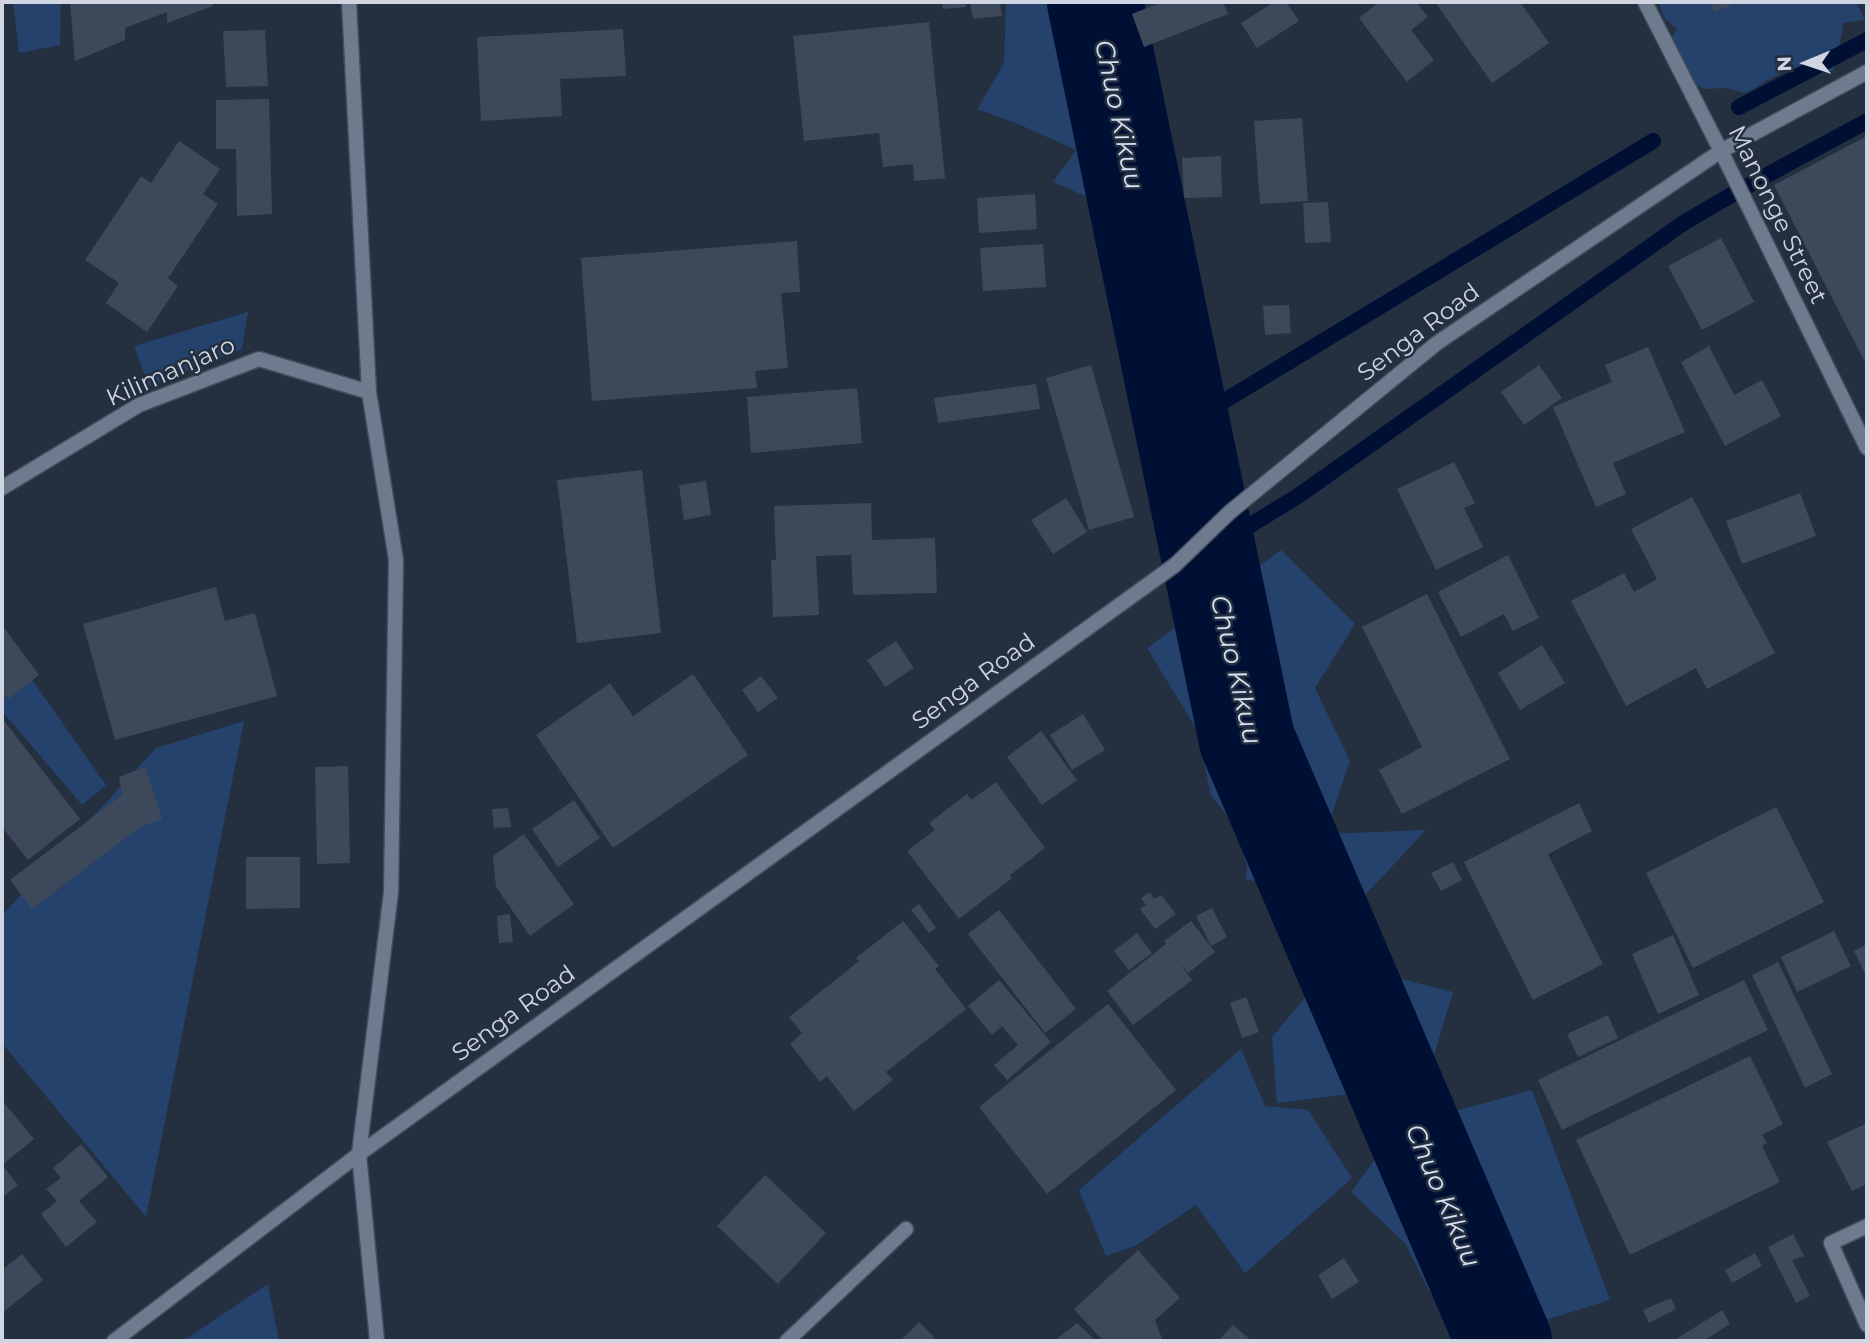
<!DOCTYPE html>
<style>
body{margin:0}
#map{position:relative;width:1869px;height:1343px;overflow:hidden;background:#242f40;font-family:Montserrat,sans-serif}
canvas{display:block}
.frame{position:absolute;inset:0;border:4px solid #cfd6e1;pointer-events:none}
.north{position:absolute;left:1771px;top:28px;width:70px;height:70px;-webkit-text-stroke:5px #242f40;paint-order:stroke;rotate:268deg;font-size:19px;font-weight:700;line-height:28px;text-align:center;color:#cfd6e1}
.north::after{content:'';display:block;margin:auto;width:24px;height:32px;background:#cfd6e1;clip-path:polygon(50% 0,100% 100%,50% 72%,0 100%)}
</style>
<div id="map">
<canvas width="1869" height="1343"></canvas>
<div class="frame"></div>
<div class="north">N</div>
</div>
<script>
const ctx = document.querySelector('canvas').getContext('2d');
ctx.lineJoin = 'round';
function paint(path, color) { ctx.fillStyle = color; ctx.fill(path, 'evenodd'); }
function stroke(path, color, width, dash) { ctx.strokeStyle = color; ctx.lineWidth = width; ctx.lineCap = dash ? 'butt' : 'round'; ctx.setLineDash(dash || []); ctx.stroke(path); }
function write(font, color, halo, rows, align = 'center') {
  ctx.font = font + ' Montserrat,sans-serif'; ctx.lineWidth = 5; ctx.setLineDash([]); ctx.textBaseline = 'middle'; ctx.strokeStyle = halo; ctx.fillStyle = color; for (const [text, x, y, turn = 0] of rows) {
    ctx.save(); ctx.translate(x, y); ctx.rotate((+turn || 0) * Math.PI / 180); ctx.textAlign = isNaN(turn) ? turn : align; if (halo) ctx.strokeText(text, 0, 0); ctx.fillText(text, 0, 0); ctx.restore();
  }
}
paint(new Path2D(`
 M 13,2 L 61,2 L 60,45 L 19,53 Z
 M 1006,2 L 1110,2 L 1144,75 L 1184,229 L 1203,327 L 1141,348 L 1110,287 L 1097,229 L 1087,197 L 1053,182 L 1076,150 L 1016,123 L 977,109 L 1004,64 Z
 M 1658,2 L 1856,2 L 1865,20 L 1843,23 L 1842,33 L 1833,72 C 1825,70 1818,67 1810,66 C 1789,64 1764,84 1746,93 L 1725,88 L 1705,89 L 1674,74 L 1663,52 L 1677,29 L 1665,19 Z
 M 248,312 L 242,349 L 149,386 L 134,346 Z
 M 1281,550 L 1355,624 L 1315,688 L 1350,761 L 1325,834 L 1426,830 L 1357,904 L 1378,973 L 1453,992 L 1430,1069 L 1444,1114 L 1532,1090 L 1610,1300 L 1513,1330 L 1517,1341 L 1464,1341 L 1428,1289 L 1405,1243 L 1351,1192 L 1378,1155 L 1350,1094 L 1277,1103 L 1272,1037 L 1310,992 L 1262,882 L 1246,880 L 1247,866 L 1235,826 L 1211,795 L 1197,730 L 1147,648 Z
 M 26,671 L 106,785 L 82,805 L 2,711 L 2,698 Z
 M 244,721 L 146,1217 L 2,1043 L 2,915 L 156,748 Z
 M 1241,1049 L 1265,1106 L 1308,1110 L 1352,1178 L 1245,1273 L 1196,1205 L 1135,1246 L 1106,1256 L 1079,1190 Z
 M 268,1284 L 279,1341 L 183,1341 Z`), '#25426c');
stroke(new Path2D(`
 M 1739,107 L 1867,40
 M 1183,426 L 1653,141
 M 1208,551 L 1298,496 L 1682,224 C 1742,187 1805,155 1867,121`), '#001035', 16);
stroke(new Path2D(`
 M 1095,2 L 1247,740 L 1504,1341`), '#001035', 96);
paint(new Path2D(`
 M 70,2 L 213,2 L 213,6 L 167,23 L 167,12 L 125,28 L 125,40 L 75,61 Z
 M 942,2 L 965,2 L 966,7 L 943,9 Z
 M 970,2 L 1000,2 L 1002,16 L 973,19 Z
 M 1162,2 L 1223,2 L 1228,14 L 1144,47 L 1132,14 Z
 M 1274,2 L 1286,2 L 1299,21 L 1257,48 L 1241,23 Z
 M 1379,2 L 1416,2 L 1428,17 L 1411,30 L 1434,60 L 1407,82 L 1359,18 Z
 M 1435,2 L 1520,2 L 1549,43 L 1492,83 Z
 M 1710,2 L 1738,2 L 1715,12 Z
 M 929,22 L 945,178 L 914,181 L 913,164 L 883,167 L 879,133 L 804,141 L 793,36 Z
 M 623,29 L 626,76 L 560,79 L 562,116 L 481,121 L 477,37 Z
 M 265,30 L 268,86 L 226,87 L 223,31 Z
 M 269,99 L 272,214 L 237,216 L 236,149 L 216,149 L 216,100 Z
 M 1302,118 L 1308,201 L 1260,204 L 1254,121 Z
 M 1867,136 L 1867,366 L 1774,185 Z
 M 179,141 L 220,169 L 203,194 L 218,204 L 168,278 L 178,286 L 147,332 L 106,303 L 119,283 L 85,260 L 141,176 L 151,183 Z
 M 1221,156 L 1222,197 L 1184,198 L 1182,158 Z
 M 1035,194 L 1037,229 L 979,233 L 977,198 Z
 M 1328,202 L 1331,242 L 1305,243 L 1303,203 Z
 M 1721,238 L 1754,302 L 1702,330 L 1668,266 Z
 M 797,241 L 800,292 L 781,293 L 788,368 L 755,371 L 757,388 L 592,401 L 581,258 Z
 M 1043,244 L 1046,287 L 983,291 L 980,248 Z
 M 1289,305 L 1291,333 L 1265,335 L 1263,306 Z
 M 1709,346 L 1734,395 L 1762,380 L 1781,416 L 1725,446 L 1681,362 Z
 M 1648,347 L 1685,432 L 1613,463 L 1626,494 L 1596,507 L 1553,407 L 1612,382 L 1605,365 Z
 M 1091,365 L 1134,517 L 1089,530 L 1046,378 Z
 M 1539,365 L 1562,398 L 1524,425 L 1501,392 Z
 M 1036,384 L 1040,409 L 938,423 L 934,398 Z
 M 857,388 L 862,443 L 751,453 L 747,397 Z
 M 1454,462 L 1475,503 L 1464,508 L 1483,547 L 1436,570 L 1397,489 Z
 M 642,470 L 661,633 L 577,643 L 557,480 Z
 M 706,481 L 711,515 L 684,520 L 679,485 Z
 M 1800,493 L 1816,536 L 1742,564 L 1726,521 Z
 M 1692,497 L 1775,653 L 1707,689 L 1696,668 L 1626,706 L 1571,601 L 1624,573 L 1634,592 L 1657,579 L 1631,529 Z
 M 1066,498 L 1087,532 L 1053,554 L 1031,520 Z
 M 871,503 L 872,540 L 935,538 L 937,593 L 853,595 L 851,555 L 816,556 L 819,615 L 773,617 L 771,560 L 776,560 L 774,506 Z
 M 1508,555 L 1539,618 L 1513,631 L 1504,614 L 1461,637 L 1438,592 Z
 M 216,587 L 225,621 L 255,613 L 277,696 L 115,740 L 83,624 Z
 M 1427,594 L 1510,759 L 1402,814 L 1379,770 L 1422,747 L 1362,627 Z
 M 2,625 L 39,675 L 8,699 L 2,691 Z
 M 896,641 L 914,668 L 885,687 L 867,660 Z
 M 1542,645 L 1565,683 L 1520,710 L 1498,673 Z
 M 693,674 L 748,755 L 613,848 L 536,735 L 610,683 L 633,716 Z
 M 761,676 L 778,698 L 758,712 L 742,690 Z
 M 1083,714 L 1105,750 L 1072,770 L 1050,735 Z
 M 2,718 L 80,819 L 28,860 L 2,827 Z
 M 1041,731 L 1077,780 L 1042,805 L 1007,757 Z
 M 348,766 L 350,863 L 317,864 L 315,767 Z
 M 145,767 L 162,819 L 141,826 L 32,909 L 10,880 L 122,795 L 119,777 Z
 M 996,782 L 1045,848 L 1010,875 L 1012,878 L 959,919 L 907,851 L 935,830 L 929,823 L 967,794 L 971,800 Z
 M 574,800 L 600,838 L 558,867 L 532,829 Z
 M 1579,803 L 1592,831 L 1548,854 L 1603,964 L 1533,1000 L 1464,862 Z
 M 1776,807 L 1824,902 L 1693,968 L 1646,873 Z
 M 508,808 L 511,827 L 494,828 L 492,809 Z
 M 524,834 L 574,904 L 530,936 L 496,887 L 493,856 Z
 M 246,857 L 300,857 L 300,908 L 246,909 Z
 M 1453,862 L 1462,880 L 1441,891 L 1431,873 Z
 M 1150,892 L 1154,899 L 1161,895 L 1176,914 L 1155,929 L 1140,909 L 1146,905 L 1141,898 Z
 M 919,904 L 936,928 L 929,933 L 911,910 Z
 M 1212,908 L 1227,937 L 1211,946 L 1196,916 Z
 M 999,910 L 1076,1009 L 1045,1033 L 968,934 Z
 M 510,914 L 513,942 L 499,943 L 497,916 Z
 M 903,921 L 939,966 L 935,969 L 966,1009 L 886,1072 L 893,1080 L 854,1111 L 827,1076 L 820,1082 L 790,1044 L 802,1033 L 789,1017 L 859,961 L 856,958 Z
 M 1191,921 L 1215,952 L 1188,973 L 1178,961 L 1192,980 L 1133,1025 L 1107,991 L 1166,944 L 1164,941 Z
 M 1834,931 L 1851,966 L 1797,992 L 1781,957 Z
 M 1137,933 L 1152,953 L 1129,970 L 1114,951 Z
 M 1673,935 L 1699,995 L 1658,1014 L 1632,954 Z
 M 1867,944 L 1867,978 L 1854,951 Z
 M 1778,962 L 1832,1074 L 1805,1088 L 1752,975 Z
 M 999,980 L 1051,1042 L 1007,1080 L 994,1065 L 1018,1045 L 1002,1026 L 992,1035 L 968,1006 Z
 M 1744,980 L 1768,1030 L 1562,1130 L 1538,1080 Z
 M 1246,997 L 1259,1032 L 1242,1038 L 1230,1003 Z
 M 1108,1004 L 1176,1090 L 1047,1194 L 979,1107 Z
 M 1608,1015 L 1618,1038 L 1578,1057 L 1567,1034 Z
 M 1750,1056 L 1783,1124 L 1762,1135 L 1767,1143 L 1762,1146 L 1780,1182 L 1630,1255 L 1576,1140 Z
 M 2,1100 L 34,1139 L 2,1165 Z
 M 1867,1123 L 1867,1184 L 1852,1191 L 1827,1142 Z
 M 81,1144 L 108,1177 L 79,1201 L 97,1222 L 66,1247 L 41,1214 L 57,1201 L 46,1189 L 61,1178 L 53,1168 Z
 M 2,1165 L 18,1185 L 2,1198 Z
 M 765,1175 L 826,1233 L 778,1284 L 717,1226 Z
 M 1793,1234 L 1804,1256 L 1792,1260 L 1810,1296 L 1796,1303 L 1768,1247 Z
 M 1138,1250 L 1180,1298 L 1155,1320 L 1163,1341 L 1103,1341 L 1074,1309 Z
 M 1755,1253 L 1762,1266 L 1732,1283 L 1725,1270 Z
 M 22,1254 L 43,1280 L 2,1313 L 2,1270 Z
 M 1344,1258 L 1359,1282 L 1332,1299 L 1318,1275 Z
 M 1671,1298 L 1676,1309 L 1649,1323 L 1643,1310 Z
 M 1722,1310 L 1730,1324 L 1703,1341 L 1680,1341 L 1678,1338 Z
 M 919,1322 L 934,1337 L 930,1341 L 900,1341 Z
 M 1077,1323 L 1096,1341 L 1054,1341 Z
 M 1233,1325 L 1252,1341 L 1218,1341 Z`), '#3d495b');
const service = new Path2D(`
 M 787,1341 L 906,1229`);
const minor = new Path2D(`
 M 349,2 L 369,392 L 396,560 L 391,892 L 359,1154 L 377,1341
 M 1645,2 L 1721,151 L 1867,448
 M 2,488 L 139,405 L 259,359 L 369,392
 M 1867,1226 L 1831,1243 L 1867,1325`);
const tertiary = new Path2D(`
 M 114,1341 L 359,1154 L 1175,565 L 1230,512 L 1437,343 L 1721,151 L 1867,72`);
stroke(service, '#434c5a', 17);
stroke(minor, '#434c5a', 17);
stroke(tertiary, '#434c5a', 17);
stroke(service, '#6e7b8f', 14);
stroke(minor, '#6e7b8f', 14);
stroke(tertiary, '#6e7b8f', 14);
write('24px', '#cfd6e1', '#242f40', [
 ["Manonge Street",1777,215,64],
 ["Senga Road",1419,333,-37],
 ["Kilimanjaro",171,372,-24],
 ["Senga Road",974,682,-36],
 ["Senga Road",514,1014,-36]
]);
write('italic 26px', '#d5e1f1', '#242f40', [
 ["Chuo Kikuu",1118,115,78],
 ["Chuo Kikuu",1235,670,77],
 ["Chuo Kikuu",1442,1196,67]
]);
</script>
